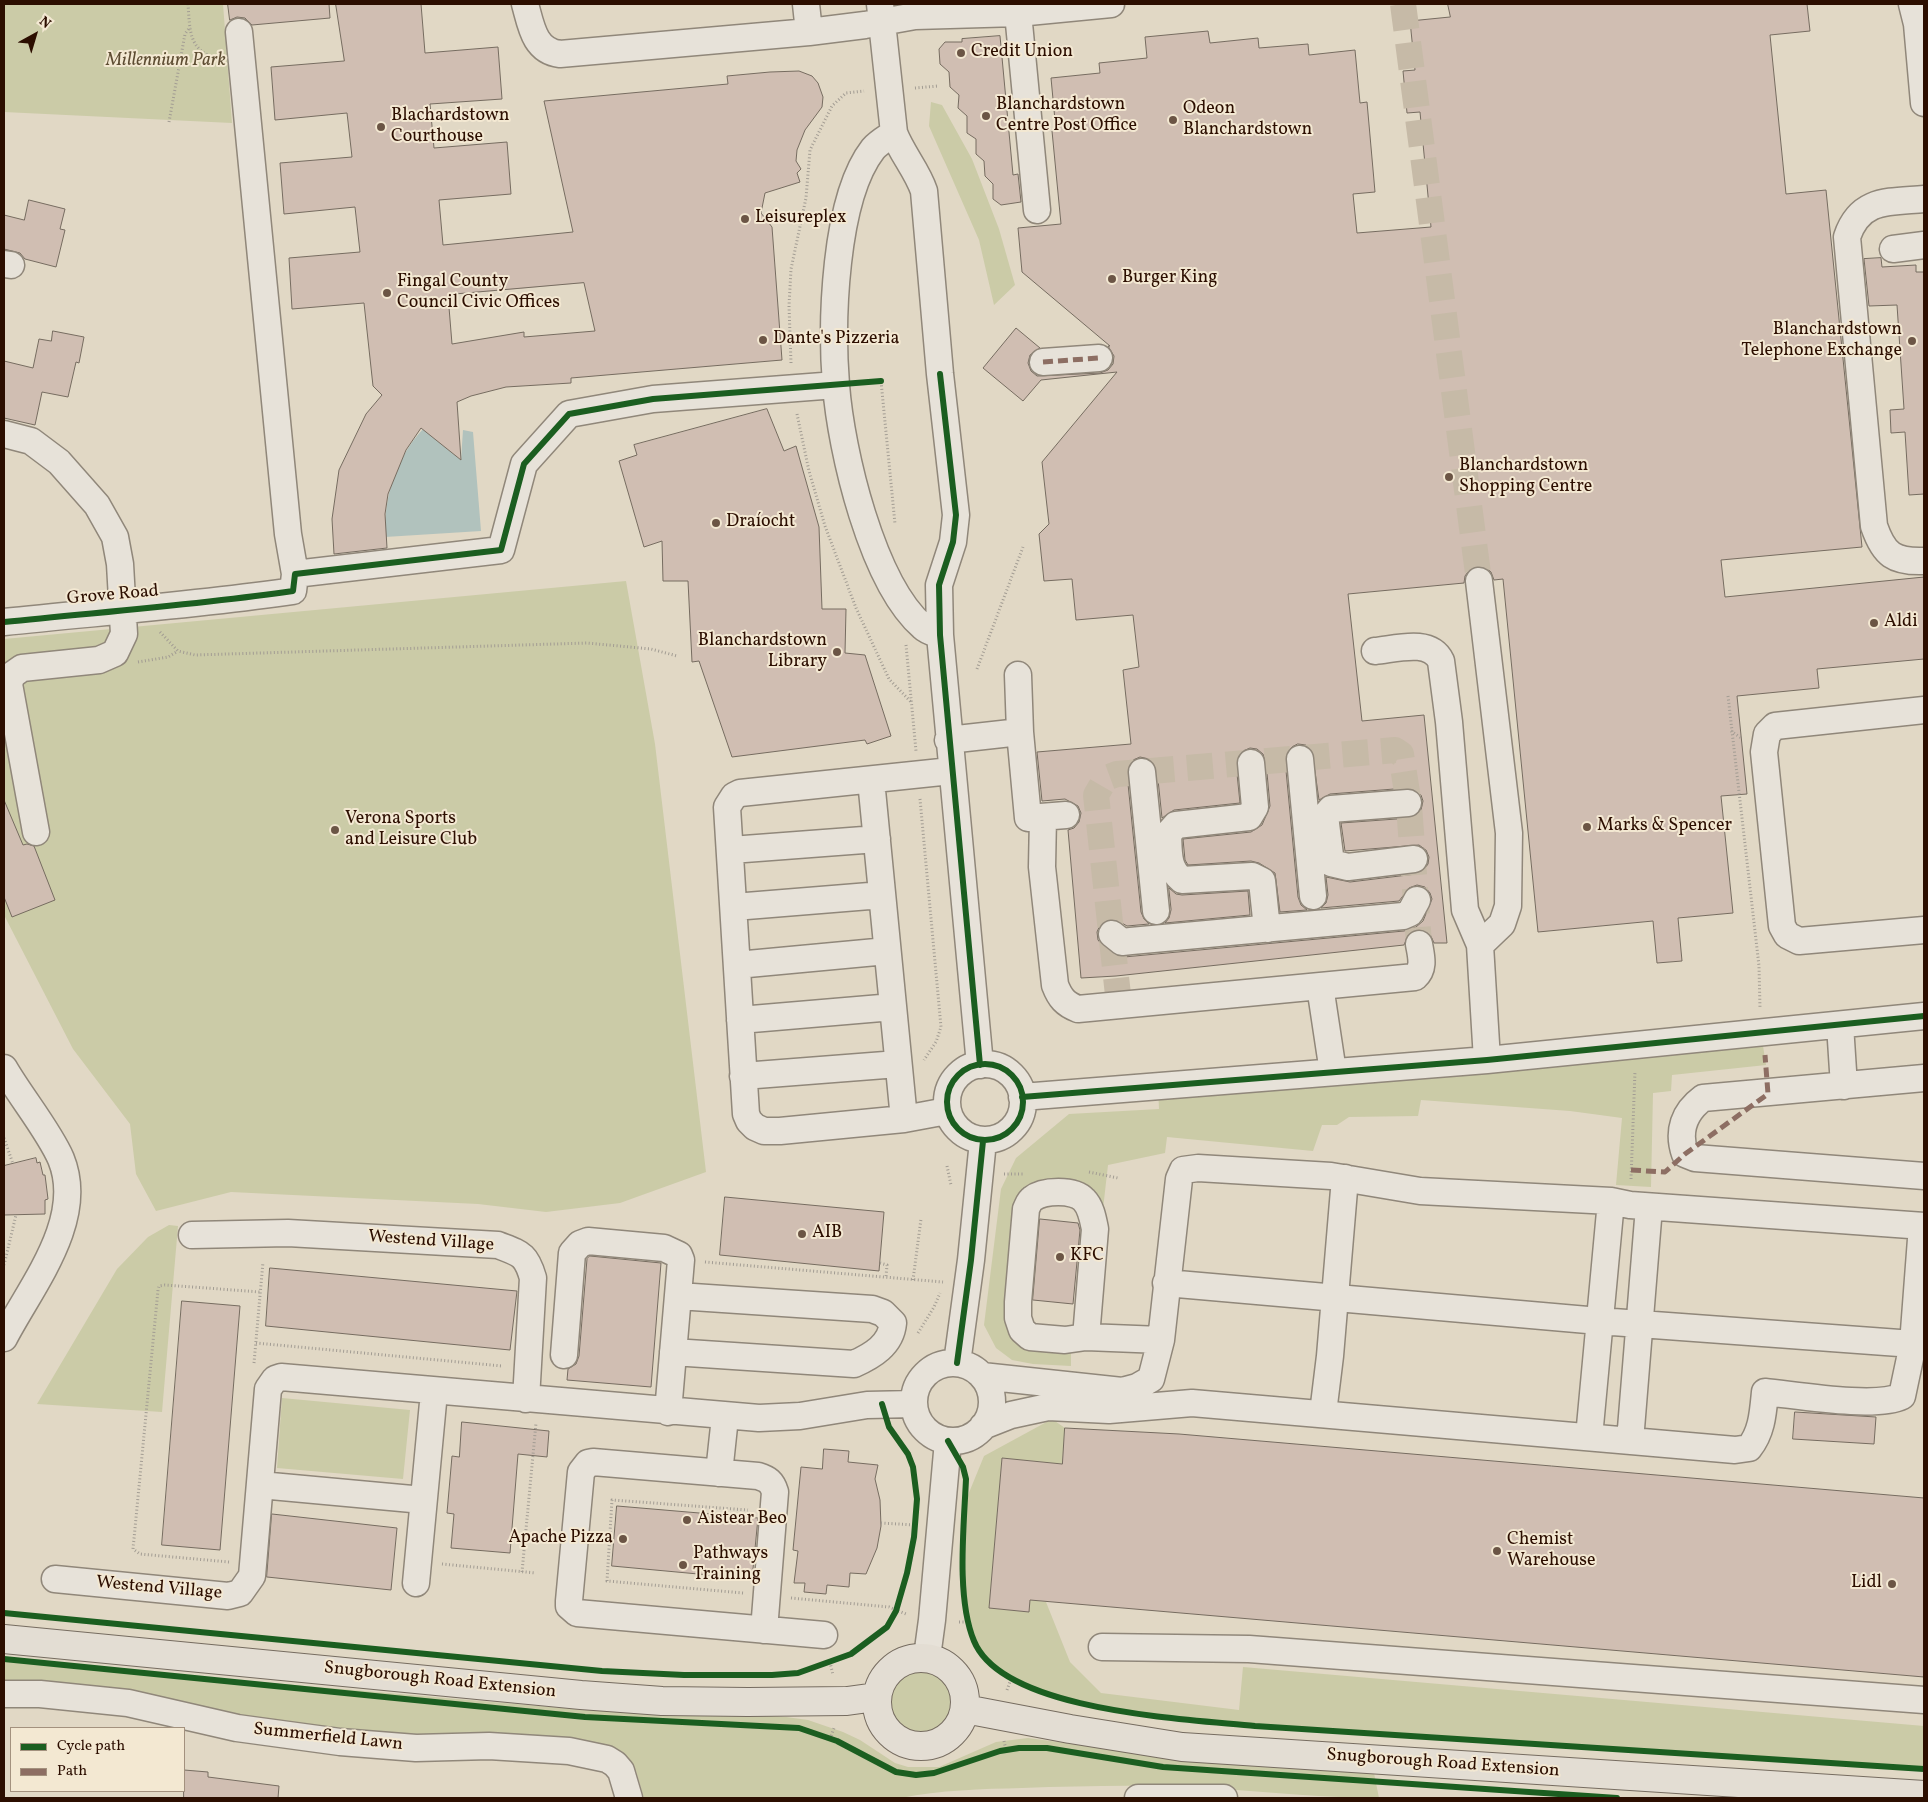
<!DOCTYPE html>
<meta charset="utf-8">
<style>
body{margin:0}
#map{position:relative;width:1928px;height:1802px;overflow:hidden;background:#e1d8c5;font-family:Vollkorn,serif}
canvas{display:block}
.frame{position:absolute;inset:0;border:5px solid #2c0e00;pointer-events:none}
.legend{position:absolute;left:10px;top:1727px;width:175px;height:65px;box-sizing:border-box;background:#f3e8d2;border:1px solid #a3917e;margin:0;padding:6px 9px;list-style:none;font-size:15px;color:#2c0e00}
.legend li{display:flex;align-items:center;gap:10px;height:25px}
.legend b{width:25px;border:1px solid #a3917e}
.north{position:absolute;left:10px;top:10px;width:50px;height:50px;-webkit-text-stroke:4px #f3e8d2;paint-order:stroke;rotate:39deg;font-size:14px;font-weight:700;line-height:20px;text-align:center;color:#2c0e00}
.north::after{content:'';display:block;margin:auto;width:18px;height:22px;background:#2c0e00;clip-path:polygon(50% 0,100% 100%,50% 72%,0 100%)}
</style>
<div id="map">
<canvas width="1928" height="1802"></canvas>
<div class="frame"></div>
<ul class="legend">
<li><b style="height:6px;background:#1b5e20"></b>Cycle path</li>
<li><b style="height:6px;background:#8d6e63"></b>Path</li>
</ul>
<div class="north">N</div>
</div>
<script>
const ctx = document.querySelector('canvas').getContext('2d');
ctx.lineJoin = 'round';
function paint(path, color) { ctx.fillStyle = color; ctx.fill(path, 'evenodd'); }
function stroke(path, color, width, dash) { ctx.strokeStyle = color; ctx.lineWidth = width; ctx.lineCap = dash ? 'butt' : 'round'; ctx.setLineDash(dash || []); ctx.stroke(path); }
function write(font, color, halo, rows, align = 'center') {
  ctx.font = font + ' Vollkorn,serif'; ctx.lineWidth = 4; ctx.setLineDash([]); ctx.textBaseline = 'middle'; ctx.strokeStyle = halo; ctx.fillStyle = color; for (const [text, x, y, turn = 0] of rows) {
    ctx.save(); ctx.translate(x, y); ctx.rotate((+turn || 0) * Math.PI / 180); ctx.textAlign = isNaN(turn) ? turn : align; if (halo) ctx.strokeText(text, 0, 0); ctx.fillText(text, 0, 0); ctx.restore();
  }
}
paint(new Path2D(`
 M 4,4 L 223,4 L 232,123 L 4,112 Z
 M 931,102 L 942,105 L 972,159 L 999,229 L 1015,285 L 994,305 L 979,240 L 929,126 Z
 M 626,581 L 655,744 L 706,1172 L 620,1203 L 546,1212 L 478,1204 L 231,1192 L 156,1211 L 136,1174 L 130,1124 L 73,1049 L 4,915 L 4,639 Z
 M 1761,1033 L 1766,1065 L 1672,1075 L 1671,1091 L 1653,1093 L 1651,1187 L 1616,1185 L 1622,1118 L 1570,1111 L 1421,1100 L 1418,1116 L 1349,1117 L 1337,1125 L 1322,1125 L 1313,1151 L 1167,1137 L 1165,1153 L 1108,1165 L 1103,1209 L 1034,1189 L 1015,1318 L 1071,1345 L 1071,1366 L 1033,1364 L 1012,1360 L 996,1348 L 984,1325 L 1001,1189 L 1016,1158 L 1069,1114 L 1159,1109 L 1158,1086 Z
 M 169,1225 L 178,1226 L 162,1412 L 37,1404 L 117,1269 L 148,1237 Z
 M 282,1398 L 410,1410 L 403,1479 L 277,1468 Z
 M 1052,1419 L 1065,1428 L 1062,1464 L 1002,1458 L 989,1608 L 1029,1612 L 1030,1600 L 1046,1602 L 1070,1662 L 1101,1693 L 1239,1710 L 1243,1667 L 1924,1726 L 1924,1769 L 1255,1726 L 1148,1715 L 1039,1692 L 1003,1674 L 988,1661 L 975,1643 L 965,1611 L 966,1500 L 984,1456 Z
 M 4,1660 L 574,1709 L 671,1715 L 744,1714 L 786,1717 L 808,1720 L 843,1732 L 860,1740 L 895,1763 L 908,1767 L 939,1767 L 996,1742 L 1028,1738 L 1171,1757 L 1254,1766 L 1374,1773 L 1379,1798 C 1325,1798 1273,1792 1220,1789 C 1154,1784 1088,1786 1022,1788 C 982,1789 940,1790 901,1798 L 644,1798 L 636,1771 L 628,1759 L 613,1749 L 594,1742 L 527,1735 L 428,1736 L 313,1727 L 4,1682 Z
 M889 1702a32 32 0 1 1 64 0a32 32 0 1 1-64 0Z`), '#cbcba7');
paint(new Path2D(`
 M 423,429 L 461,460 L 463,430 L 473,432 L 481,531 L 385,537 C 384,497 395,459 423,429 Z`), '#b1c2bd');
const building = new Path2D(`
 M 228,4 L 329,4 L 330,18 L 252,25 L 245,18 L 237,17 L 230,20 Z
 M 336,4 L 421,4 L 425,53 L 498,47 L 502,99 L 430,104 L 434,148 L 507,142 L 511,194 L 439,200 L 443,245 L 573,232 L 544,101 L 728,84 L 727,76 L 770,72 L 799,71 L 812,76 L 818,83 L 823,97 L 822,107 L 805,130 L 797,150 L 796,161 L 801,169 L 797,173 L 800,182 L 765,193 L 761,213 L 772,227 L 782,360 L 571,378 L 571,383 L 506,387 L 471,396 L 457,402 L 461,460 L 421,428 L 406,450 L 388,494 L 385,514 L 387,548 L 334,554 L 332,519 L 339,470 L 366,414 L 382,395 L 373,386 L 364,303 L 292,309 L 289,258 L 360,252 L 355,207 L 284,214 L 280,163 L 352,157 L 347,113 L 275,120 L 271,67 L 344,61 ZM 584,283 L 595,331 L 524,337 L 524,332 L 452,344 L 448,295 Z
 M 1448,4 L 1807,4 L 1810,31 L 1770,35 L 1786,194 L 1826,190 L 1862,547 L 1721,560 L 1725,597 L 1924,577 L 1924,659 L 1817,669 L 1819,688 L 1737,696 L 1747,794 L 1721,796 L 1733,913 L 1678,918 L 1682,961 L 1657,963 L 1653,921 L 1538,932 L 1503,579 L 1494,580 L 1491,572 L 1485,567 L 1478,566 L 1470,569 L 1465,576 L 1464,583 L 1348,594 L 1362,721 L 1424,715 L 1447,943 L 1434,943 L 1430,934 L 1424,930 L 1417,929 L 1409,933 L 1404,945 L 1116,976 L 1081,978 L 1068,830 L 1074,828 L 1079,822 L 1081,813 L 1078,806 L 1065,799 L 1042,801 L 1037,752 L 1131,744 L 1123,670 L 1139,667 L 1133,615 L 1076,620 L 1072,579 L 1044,581 L 1039,534 L 1049,524 L 1042,462 L 1117,372 L 1041,380 L 1023,401 L 983,368 L 1016,328 L 1040,348 L 1030,355 L 1028,363 L 1031,371 L 1037,376 L 1100,373 L 1108,370 L 1113,364 L 1114,356 L 1108,346 L 1110,346 L 1022,272 L 1018,228 L 1061,224 L 1052,131 L 1056,131 L 1051,78 L 1100,73 L 1099,63 L 1147,58 L 1145,37 L 1208,31 L 1210,43 L 1258,38 L 1259,48 L 1308,44 L 1309,55 L 1355,50 L 1360,103 L 1367,102 L 1375,192 L 1353,194 L 1357,233 L 1431,227 L 1420,112 L 1407,113 L 1403,71 L 1415,70 L 1410,21 L 1450,17 ZM 1298,744 L 1306,745 L 1312,751 L 1319,800 L 1330,794 L 1407,788 L 1415,790 L 1421,795 L 1423,801 L 1421,810 L 1416,816 L 1410,818 L 1341,823 L 1345,851 L 1419,845 L 1426,850 L 1429,857 L 1428,864 L 1423,871 L 1416,874 L 1350,882 L 1326,877 L 1328,895 L 1326,903 L 1321,908 L 1399,901 L 1409,888 L 1417,885 L 1425,887 L 1430,893 L 1432,899 L 1423,921 L 1416,927 L 1404,931 L 1124,957 L 1113,954 L 1103,946 L 1098,940 L 1097,932 L 1100,925 L 1106,920 L 1115,919 L 1127,926 L 1149,924 L 1144,919 L 1141,912 L 1127,774 L 1129,765 L 1133,760 L 1140,757 L 1149,759 L 1154,763 L 1157,770 L 1162,818 L 1174,810 L 1240,803 L 1236,764 L 1238,756 L 1243,751 L 1250,748 L 1257,749 L 1263,754 L 1266,762 L 1270,806 L 1262,825 L 1251,832 L 1183,839 L 1185,860 L 1188,865 L 1251,861 L 1259,863 L 1275,873 L 1280,912 L 1307,910 L 1301,905 L 1298,897 L 1285,760 L 1287,752 L 1292,747 Z
 M 1000,36 L 1013,175 L 1018,174 L 1021,202 L 1001,205 L 993,199 L 993,184 L 985,176 L 984,161 L 976,154 L 976,139 L 967,133 L 967,116 L 958,108 L 959,95 L 950,87 L 949,72 L 940,64 L 939,49 L 945,42 L 962,42 L 962,39 Z
 M 29,200 L 65,209 L 60,229 L 65,230 L 56,267 L 25,259 L 20,253 L 4,249 L 4,215 L 24,220 Z
 M 1881,258 L 1882,267 L 1916,265 L 1916,272 L 1924,272 L 1924,494 L 1909,495 L 1905,432 L 1891,433 L 1890,410 L 1904,409 L 1897,305 L 1869,306 L 1864,259 Z
 M 53,331 L 84,337 L 79,363 L 76,362 L 68,397 L 42,392 L 35,425 L 4,418 L 4,361 L 33,368 L 39,339 L 51,341 Z
 M 767,409 L 784,451 L 796,446 L 819,527 L 822,609 L 846,609 L 845,653 L 865,655 L 891,736 L 867,744 L 865,740 L 732,757 L 699,661 L 692,662 L 688,581 L 663,581 L 662,541 L 644,547 L 619,461 L 637,455 L 634,445 Z
 M 4,800 L 23,845 L 27,844 L 34,846 L 55,900 L 12,917 L 4,897 Z
 M 1169,888 L 1176,894 L 1182,895 L 1248,891 L 1250,915 L 1165,923 L 1169,918 L 1171,910 Z
 M 36,1158 L 37,1163 L 40,1162 L 43,1175 L 45,1175 L 48,1199 L 45,1200 L 45,1214 L 4,1215 L 4,1166 Z
 M 725,1197 L 884,1212 L 879,1271 L 720,1255 Z
 M 1040,1219 L 1078,1223 L 1080,1230 L 1073,1304 L 1033,1300 Z
 M 590,1256 L 661,1263 L 651,1387 L 567,1380 L 568,1369 L 576,1364 L 579,1356 L 587,1259 Z
 M 270,1268 L 517,1291 L 510,1350 L 266,1326 Z
 M 182,1301 L 240,1306 L 220,1550 L 162,1545 Z
 M 1795,1412 L 1876,1417 L 1874,1444 L 1793,1439 Z
 M 462,1422 L 549,1431 L 547,1457 L 518,1454 L 510,1553 L 451,1548 L 454,1514 L 447,1513 L 452,1456 L 459,1457 Z
 M 1065,1428 L 1179,1434 L 1924,1498 L 1924,1677 L 1030,1600 L 1029,1612 L 989,1608 L 1002,1458 L 1062,1464 Z
 M 824,1449 L 849,1451 L 848,1462 L 878,1465 L 875,1479 L 880,1500 L 881,1526 L 877,1548 L 866,1574 L 850,1573 L 849,1587 L 827,1585 L 826,1594 L 804,1592 L 805,1583 L 794,1583 L 798,1551 L 793,1550 L 801,1467 L 822,1469 Z
 M 617,1506 L 758,1518 L 752,1579 L 612,1566 Z
 M 272,1514 L 397,1528 L 391,1590 L 267,1577 Z
 M 184,1770 L 208,1772 L 208,1777 L 279,1786 L 278,1798 L 184,1798 Z`);
paint(building, '#d0beb2');
stroke(building, '#766c60', 1);
stroke(new Path2D(`
 M 1403,4 L 1479,581
 M 1119,1004 L 1096,795 L 1106,778 L 1117,774 L 1395,750 L 1401,754 L 1409,805 L 1419,944`), '#c6baa7', 26, [26, 13]);
const minor = new Path2D(`
 M 525,4 C 531,25 534,51 560,54 L 809,32 L 865,25 L 915,16 L 1018,13 L 1111,4
 M 806,4 L 809,32
 M 880,4 L 894,133 C 902,154 917,170 924,191 L 940,374 L 956,515 L 953,542 L 939,585 L 940,635 L 980,1065
 M 1912,4 L 1917,24 L 1924,103
 M 1018,13 L 1037,210
 M 894,133 C 887,138 879,142 873,149 C 834,199 831,323 836,385 C 841,451 872,583 923,627 C 927,631 934,633 940,635
 M 1924,199 C 1889,202 1860,198 1847,237 L 1874,526 C 1884,555 1894,562 1924,561
 M 1893,249 L 1924,245
 M 4,264 L 11,265
 M 1043,362 L 1099,358
 M 4,434 L 31,441 L 59,462 L 97,505 L 115,537 L 120,564 L 124,634 L 115,653 L 99,660 L 22,668 L 12,675 L 9,684 L 36,832
 M 295,574 L 501,550 L 524,464 L 569,414 L 653,399 L 836,385
 M 1479,581 L 1509,833 L 1508,906 L 1502,924 L 1480,945
 M 4,622 C 100,612 197,605 293,591 L 295,574 L 288,534 L 239,32
 M 1375,651 C 1396,649 1430,638 1441,661 L 1449,722 L 1465,910 L 1480,945 L 1487,1060
 M 1018,675 L 1020,732 L 1028,818 L 1066,815
 M 1924,710 L 1775,726 L 1767,734 L 1764,752 L 1782,926 L 1787,935 L 1799,941 L 1924,930
 M 948,740 L 1020,732
 M 1300,759 L 1313,896
 M 1251,763 L 1255,807 L 1249,817 L 1176,825 L 1168,834 C 1169,852 1167,868 1182,880 L 1252,876 L 1262,881 L 1267,929
 M 1142,772 L 1156,911
 M 871,780 L 904,1119
 M 1408,803 L 1331,809 L 1325,816 L 1331,863 L 1348,867 L 1414,859
 M 1043,817 L 1042,867 L 1055,985 C 1060,998 1065,1004 1078,1009 L 1415,977 C 1425,968 1421,956 1419,944
 M 731,850 L 877,839
 M 734,907 L 882,895
 M 1112,934 L 1122,942 L 1131,941 L 1403,916 L 1410,913 L 1417,900
 M 737,965 L 887,951
 M 1320,986 L 1333,1072
 M 740,1020 L 893,1007
 M 1840,1025 L 1844,1086
 M947 1102a38 38 0 1 1 76 0a38 38 0 1 1-76 0Z
 M 4,1068 C 20,1096 49,1131 61,1159 C 86,1220 31,1286 4,1338
 M 743,1076 L 898,1064
 M 1924,1078 L 1703,1098 C 1684,1112 1677,1131 1685,1154 L 1695,1158 L 1924,1176
 M 1022,1097 L 1487,1060 L 1924,1016
 M 947,1111 L 904,1119 L 780,1131 L 764,1131 L 755,1127 L 749,1121 L 746,1114 L 727,807 L 734,796 L 740,793 L 951,771
 M 192,1235 L 288,1233 L 498,1245 C 521,1254 526,1254 533,1278 L 526,1399
 M 1166,1283 L 1599,1321 L 1913,1344
 M 1086,1337 L 1095,1229 C 1093,1219 1091,1207 1084,1200 C 1074,1189 1043,1190 1032,1199 C 1029,1201 1028,1205 1026,1209 L 1018,1302 L 1018,1318 L 1022,1330 L 1030,1337 L 1065,1340 L 1086,1337 L 1161,1340
 M 673,1352 L 854,1364 C 872,1356 891,1345 893,1323 L 883,1313 L 872,1309 L 678,1296
 M 564,1355 L 572,1253 L 580,1244 L 588,1241 L 664,1248 L 679,1255 L 681,1260 L 668,1412
 M 957,1363 L 971,1260 L 983,1141
 M914 1402a39 39 0 1 1 78 0a39 39 0 1 1-78 0Z
 M 982,1376 L 1122,1391 L 1137,1387 L 1151,1379 L 1161,1340 L 1179,1179 L 1183,1170 L 1198,1168 L 1331,1176 L 1420,1191 L 1611,1201 L 1630,1205 L 1924,1226
 M 1323,1413 L 1330,1356 L 1345,1178
 M 983,1426 L 1011,1415 L 1048,1407 L 1109,1410 L 1192,1403 L 1735,1450 L 1749,1448 C 1762,1432 1763,1413 1765,1392 C 1796,1395 1876,1409 1902,1396 L 1913,1344 L 1922,1226
 M 1589,1437 L 1611,1201
 M 1630,1441 L 1649,1207
 M 719,1473 L 725,1417
 M 260,1485 L 423,1500
 M 55,1579 L 228,1596 L 240,1593 L 252,1576 L 268,1389 L 275,1379 L 281,1377 L 759,1418 L 800,1416 L 867,1405 L 914,1404
 M 416,1583 L 434,1392
 M 764,1630 L 775,1492 C 772,1482 768,1479 758,1476 L 593,1462 L 588,1463 L 581,1472 L 569,1601 L 569,1606 L 577,1613 L 824,1635
 M 1102,1647 L 1249,1649 L 1924,1700
 M 927,1657 L 932,1620 L 948,1441
 M 4,1694 L 40,1694 L 128,1703 L 237,1728 L 340,1742 L 416,1748 L 489,1746 L 569,1751 L 607,1759 L 615,1764 L 621,1771 L 629,1798
 M 1138,1798 L 1224,1798`);
const major = new Path2D(`
 M 4,1639 L 581,1695 L 662,1701 L 748,1702 L 847,1701 L 876,1697
 M877 1702a44 44 0 1 1 88 0a44 44 0 1 1-88 0Z
 M 965,1709 L 1070,1729 L 1182,1747 L 1924,1795`);
stroke(minor, '#90877a', 29);
stroke(major, '#766c60', 30);
stroke(new Path2D(`
 M 4,4 L 5,4
 M 188,4 C 190,29 188,51 217,58
 M 915,88 L 938,86
 M 169,122 L 185,34 L 190,27
 M 791,363 L 789,306 L 791,269 L 806,198 L 810,150 L 832,106 L 846,93 L 864,91
 M 861,382 L 881,381 L 895,524
 M 797,414 L 809,471 L 825,526 L 856,608 L 889,679 L 911,702
 M 160,632 L 178,651 L 195,655 L 587,643 L 651,649 L 677,656
 M 906,645 L 916,751
 M 138,662 L 168,657 L 178,651
 M 977,669 L 1023,547
 M 1728,696 L 1759,966 L 1760,1008
 M 1731,731 L 1741,738
 M 920,799 L 941,1027 L 936,1042 L 924,1060
 M 4,1138 L 13,1164
 M 947,1166 L 951,1185
 M 1089,1172 L 1118,1178
 M 1004,1174 L 1023,1174
 M 1631,1179 L 1635,1071
 M 705,1262 L 943,1282
 M 880,1263 L 887,1265 L 886,1277
 M 4,1265 L 16,1215
 M 913,1280 L 921,1219
 M 918,1333 L 934,1307 L 940,1293
 M 256,1343 L 502,1366
 M 254,1363 L 263,1262
 M 881,1523 L 915,1525
 M 229,1562 L 140,1554 L 133,1549 L 158,1290 L 159,1286 L 165,1285 L 260,1292
 M 442,1564 L 536,1573
 M 522,1572 L 536,1423
 M 743,1593 L 607,1581 L 612,1500 L 748,1510
 M 791,1598 L 889,1607 L 906,1614
 M 959,1622 L 968,1622
 M 830,1662 L 833,1675
 M 1007,1690 L 1011,1679
 M 830,1739 L 834,1728
 M 1004,1741 L 1006,1750`), '#a29c93', 3, [1, 2.5]);
stroke(minor, '#e7e2d9', 26);
stroke(major, '#e3ddd3', 28);
stroke(new Path2D(`
 M 1043,362 L 1099,358
 M 1631,1170 L 1665,1172 L 1685,1154 L 1768,1094 L 1765,1055`), '#8d6e63', 5, [10, 5]);
stroke(new Path2D(`
 M 940,374 L 956,515 L 953,542 L 939,585 L 940,635 L 980,1065
 M 4,622 C 100,612 197,605 293,591 L 295,574 L 501,550 L 524,464 L 569,414 L 653,399 L 881,381
 M947 1102a38 38 0 1 1 76 0a38 38 0 1 1-76 0Z
 M 1022,1097 L 1487,1060 L 1924,1016
 M 957,1363 L 971,1260 L 983,1141
 M 948,1441 L 963,1467 L 966,1479 C 964,1526 956,1598 974,1641 C 1003,1712 1188,1719 1255,1726 L 1924,1769
 M 4,1613 L 602,1671 L 684,1675 L 772,1675 L 798,1673 L 851,1654 L 887,1627 L 896,1611 L 907,1573 L 914,1537 L 917,1499 L 913,1467 L 908,1454 L 889,1427 L 882,1404
 M 4,1659 L 585,1717 L 799,1728 L 837,1741 L 896,1772 L 916,1775 L 934,1773 L 1000,1751 L 1019,1748 L 1047,1748 L 1163,1767 L 1617,1798`), '#1b5e20', 6);
for (const [x, y, r, color] of [
 [961,53,5,"#6b5545"],
 [986,116,5,"#6b5545"],
 [1173,120,5,"#6b5545"],
 [381,127,5,"#6b5545"],
 [745,219,5,"#6b5545"],
 [1112,279,5,"#6b5545"],
 [387,293,5,"#6b5545"],
 [763,340,5,"#6b5545"],
 [1912,341,5,"#6b5545"],
 [1449,477,5,"#6b5545"],
 [716,523,5,"#6b5545"],
 [1874,623,5,"#6b5545"],
 [837,652,5,"#6b5545"],
 [1587,827,5,"#6b5545"],
 [335,830,5,"#6b5545"],
 [802,1234,5,"#6b5545"],
 [1060,1257,5,"#6b5545"],
 [687,1520,5,"#6b5545"],
 [623,1539,5,"#6b5545"],
 [1497,1551,5,"#6b5545"],
 [683,1565,5,"#6b5545"],
 [1892,1584,5,"#6b5545"]
]) { const dot = new Path2D(); dot.arc(x, y, r, 0, 2 * Math.PI); ctx.fillStyle = color; ctx.fill(dot); stroke(dot, '#f3e8d2', 2); }
write('18px', '#2c0e00', '#f3e8d2', [
 ["Credit Union",971,53],
 ["Blanchardstown",996,106],
 ["Centre Post Office",996,127],
 ["Odeon",1183,110],
 ["Blanchardstown",1183,131],
 ["Blachardstown",391,117],
 ["Courthouse",391,138],
 ["Leisureplex",755,219],
 ["Burger King",1122,279],
 ["Fingal County",397,283],
 ["Council Civic Offices",397,304],
 ["Blanchardstown",1902,331,"right"],
 ["Telephone Exchange",1902,352,"right"],
 ["Dante's Pizzeria",773,340],
 ["Blanchardstown",1459,467],
 ["Shopping Centre",1459,488],
 ["Draíocht",726,523],
 ["Aldi",1884,623],
 ["Blanchardstown",827,642,"right"],
 ["Library",827,663,"right"],
 ["Verona Sports",345,820],
 ["and Leisure Club",345,841],
 ["Marks & Spencer",1597,827],
 ["AIB",812,1234],
 ["KFC",1070,1257],
 ["Aistear Beo",697,1520],
 ["Apache Pizza",613,1539,"right"],
 ["Chemist",1507,1541],
 ["Warehouse",1507,1562],
 ["Pathways",693,1555],
 ["Training",693,1576],
 ["Lidl",1882,1584,"right"]
], 'left');
write('italic 18px', '#5d4c32', '#f3e8d2', [
 ["Millennium Park",166,62]
]);
write('18px', '#2c0e00', '#f3e8d2', [
 ["Grove Road",113,596,-5],
 ["Westend Village",431,1242,4],
 ["Westend Village",159,1589,5],
 ["Snugborough Road Extension",440,1681,6],
 ["Summerfield Lawn",328,1738,6],
 ["Snugborough Road Extension",1443,1764,4]
]);
</script>
